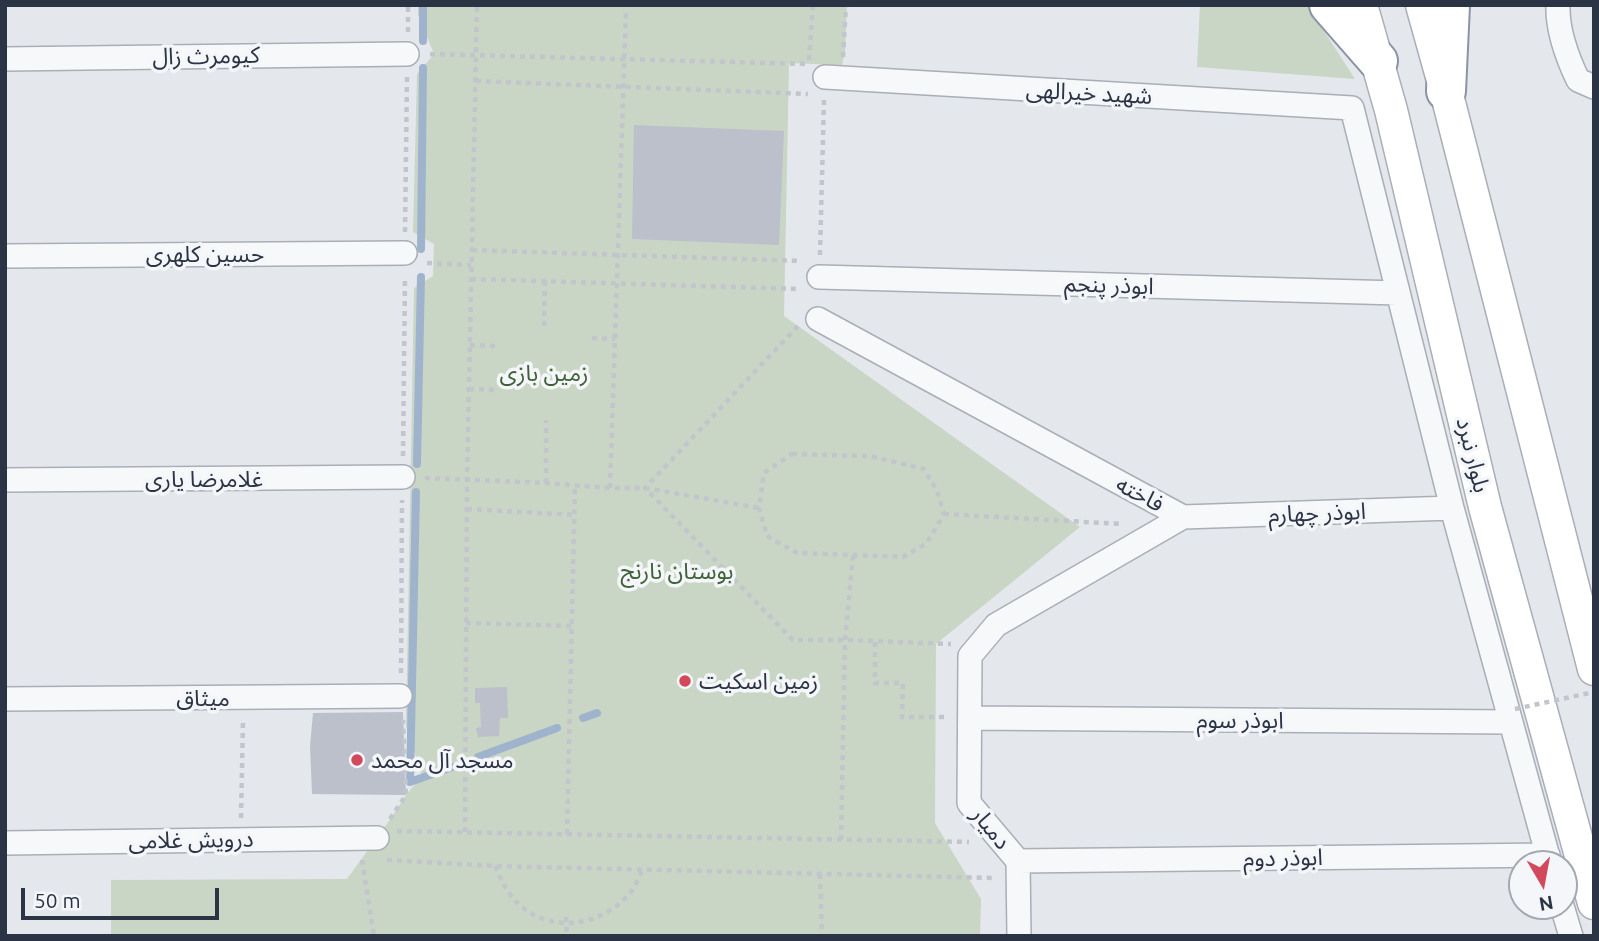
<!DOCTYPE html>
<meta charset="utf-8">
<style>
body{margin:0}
#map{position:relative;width:1599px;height:941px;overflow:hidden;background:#e4e7ec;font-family:Ubuntu,sans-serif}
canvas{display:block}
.frame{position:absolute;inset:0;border:7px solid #2b3445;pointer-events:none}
.north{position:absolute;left:1508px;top:850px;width:70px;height:70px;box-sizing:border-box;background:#f4f6f9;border:2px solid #a4a8b1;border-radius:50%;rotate:170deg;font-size:19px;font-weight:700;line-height:28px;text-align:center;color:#2b3445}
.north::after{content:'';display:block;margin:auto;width:24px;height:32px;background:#d1495b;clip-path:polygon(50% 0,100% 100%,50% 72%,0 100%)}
.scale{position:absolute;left:21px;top:888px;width:198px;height:32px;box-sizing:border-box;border:4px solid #2b3445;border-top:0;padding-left:9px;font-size:21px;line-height:24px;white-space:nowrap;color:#2b3445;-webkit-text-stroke:5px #f4f6f9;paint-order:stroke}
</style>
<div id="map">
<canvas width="1599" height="941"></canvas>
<div class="frame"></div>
<div class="north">N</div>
<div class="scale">50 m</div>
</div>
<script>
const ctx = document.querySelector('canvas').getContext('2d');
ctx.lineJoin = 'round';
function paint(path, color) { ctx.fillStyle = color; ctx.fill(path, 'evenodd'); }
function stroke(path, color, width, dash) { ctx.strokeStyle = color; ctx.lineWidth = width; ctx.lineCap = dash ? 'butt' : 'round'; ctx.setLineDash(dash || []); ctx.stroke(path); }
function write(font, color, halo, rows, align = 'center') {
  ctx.font = font + ' Ubuntu,"Noto Sans Arabic",sans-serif'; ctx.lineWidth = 7; ctx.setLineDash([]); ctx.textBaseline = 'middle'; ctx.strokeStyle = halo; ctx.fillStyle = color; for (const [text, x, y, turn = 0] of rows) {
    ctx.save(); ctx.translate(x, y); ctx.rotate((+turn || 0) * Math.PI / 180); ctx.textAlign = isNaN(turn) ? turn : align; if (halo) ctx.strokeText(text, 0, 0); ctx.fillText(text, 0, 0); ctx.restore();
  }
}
paint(new Path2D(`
 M 418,5 L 847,5 L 845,52 L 842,65 L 789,63 L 784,316 L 1080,527 L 936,644 L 935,823 L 981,899 L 980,936 L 111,936 L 111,880 L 347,879 L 391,818 L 406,795 L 422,776 L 406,726 L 414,288 L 433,276 L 434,244 L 413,232 L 417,74 L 434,54 L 418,15 Z
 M 1200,5 L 1307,5 L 1355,79 L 1197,67 Z`), '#c9d6c5');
stroke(new Path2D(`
 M 423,41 L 423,5
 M 421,249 L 423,68
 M 417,464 L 421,277
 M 416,492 L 410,782 L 452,767
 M 583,718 L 597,713
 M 478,757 L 557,728`), '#9fb4cc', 8);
paint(new Path2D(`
 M 634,125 L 784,131 L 779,245 L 632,239 Z
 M 507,687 L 508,718 L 500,718 L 499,736 L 478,737 L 476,728 L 481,727 L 480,703 L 475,703 L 475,688 Z
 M 403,712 L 406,795 L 312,794 L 310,746 L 313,713 Z`), '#bbc0ca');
const street = new Path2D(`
 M 1558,5 C 1557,31 1567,57 1578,80 L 1594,87
 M 5,59 L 407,54
 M 825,77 L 1352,108 L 1452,508 L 1550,864
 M 5,256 L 405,253
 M 819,277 L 1398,293
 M 818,319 L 1183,517
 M 5,480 L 403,477
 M 5,699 L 400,696
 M 970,718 L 1511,722
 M 5,843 L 377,838
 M 1018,861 L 1548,855
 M 1562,906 L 1571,936
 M 1019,936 L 1018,861 L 969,803 L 970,656 L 996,625 L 1183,517 L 1452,508`);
const secondary = new Path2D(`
 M 1361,5 L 1391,110 L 1485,507 L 1594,903
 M 1422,5 L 1446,91 L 1594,669`);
const highway = new Path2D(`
 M 1329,5 L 1378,61
 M 1446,91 L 1450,5`);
stroke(street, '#a9aeb7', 26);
stroke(secondary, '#a9aeb7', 35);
stroke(highway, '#8b94a3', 42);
stroke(new Path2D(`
 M 408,32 L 408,5
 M 430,54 L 806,64
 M 843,57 L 846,5
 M 809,60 L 813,5
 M 476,81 L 808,94
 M 405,232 L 407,76
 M 472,250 L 801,261
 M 820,255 L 824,100
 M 427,263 L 471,265
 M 471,279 L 799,289
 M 544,326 L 545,281
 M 798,326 L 645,488 L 793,640 L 845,640 L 951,644
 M 592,338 L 615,339
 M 470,345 L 498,346
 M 469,389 L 497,390
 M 792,454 L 869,456 L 924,469 L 937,491 L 944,514 L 927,543 L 903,557 L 797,553 L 767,536 L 759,508 L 764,473 Z
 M 403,456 L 405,276
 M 425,478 L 546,483 L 610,488 L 645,488 L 759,508
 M 546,483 L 546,420
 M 610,488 L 626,9
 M 467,509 L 575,515
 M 944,514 L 1121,524
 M 466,623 L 572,626
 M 875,642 L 875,683 L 903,683 L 902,717 L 948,717
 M 401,673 L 402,500
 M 241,818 L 243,721
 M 390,819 L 406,795 L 403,720
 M 397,831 L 969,842
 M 465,832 L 467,480 L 477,5
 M 567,834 L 575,485
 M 841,840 L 845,640 L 853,556
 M 362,860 L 374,936
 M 387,860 L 495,866 L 994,878
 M 495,866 C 502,881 508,896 522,907 C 555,934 603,925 630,893 C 635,887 639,877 643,869
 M 820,874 L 822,936
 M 566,917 L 567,936`), '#c2c5cb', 4.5, [5, 5]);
stroke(street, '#f7f8fa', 23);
stroke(secondary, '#fff', 32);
stroke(highway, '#fff', 38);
stroke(new Path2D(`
 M 1515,709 L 1594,692`), '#c2c5cb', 4.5, [5, 5]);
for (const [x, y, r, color] of [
 [685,681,7,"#d1495b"],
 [357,760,7,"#d1495b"]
]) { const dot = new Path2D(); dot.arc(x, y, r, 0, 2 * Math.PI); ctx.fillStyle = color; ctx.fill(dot); stroke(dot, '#f4f6f9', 2.5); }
write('23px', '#2b3445', '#f4f6f9', [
 ["کیومرث زال",206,56,-1],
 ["شهید خیرالهی",1089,93,3],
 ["حسین کلهری",205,254],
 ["ابوذر پنجم",1109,285,2],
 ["بلوار نبرد",1473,455,76],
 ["غلامرضا یاری",204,479],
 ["فاخته",1140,494,28],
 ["ابوذر چهارم",1317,513,-2],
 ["میثاق",203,698],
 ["ابوذر سوم",1240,720],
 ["دمیار",991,828,51],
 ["درویش غلامی",191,840,-1],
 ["ابوذر دوم",1283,858,-1]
]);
write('23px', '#3f6138', '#f4f6f9', [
 ["زمین بازی",544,373],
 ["بوستان نارنج",677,571]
]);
write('23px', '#2b3445', '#f4f6f9', [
 ["زمین اسکیت",699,681],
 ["مسجد آل محمد",371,760]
], 'left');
</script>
